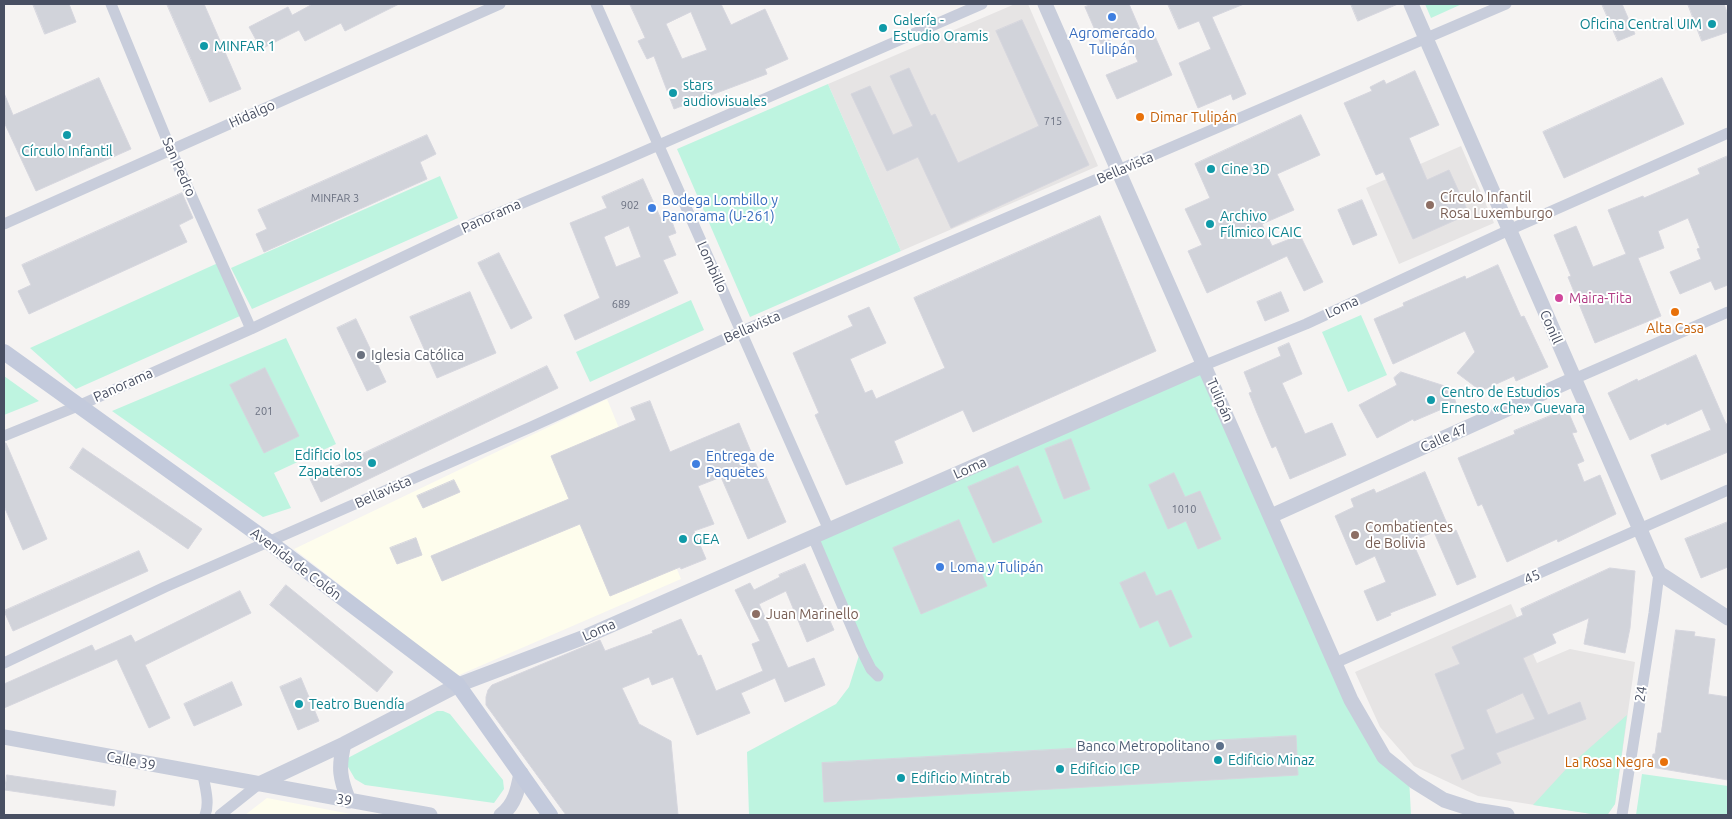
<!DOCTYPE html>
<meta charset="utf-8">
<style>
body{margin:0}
#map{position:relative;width:1732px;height:819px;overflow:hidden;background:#f5f3f2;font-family:Ubuntu,sans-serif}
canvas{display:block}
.frame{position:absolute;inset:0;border:5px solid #484f62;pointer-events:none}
</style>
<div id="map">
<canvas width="1732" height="819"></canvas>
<div class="frame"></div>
</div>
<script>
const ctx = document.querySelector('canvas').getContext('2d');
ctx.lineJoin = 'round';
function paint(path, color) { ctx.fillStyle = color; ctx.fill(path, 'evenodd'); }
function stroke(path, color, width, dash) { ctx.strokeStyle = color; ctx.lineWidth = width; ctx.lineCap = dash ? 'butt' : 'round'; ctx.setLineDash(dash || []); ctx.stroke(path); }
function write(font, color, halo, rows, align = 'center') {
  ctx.font = font + ' Ubuntu,sans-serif'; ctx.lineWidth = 4; ctx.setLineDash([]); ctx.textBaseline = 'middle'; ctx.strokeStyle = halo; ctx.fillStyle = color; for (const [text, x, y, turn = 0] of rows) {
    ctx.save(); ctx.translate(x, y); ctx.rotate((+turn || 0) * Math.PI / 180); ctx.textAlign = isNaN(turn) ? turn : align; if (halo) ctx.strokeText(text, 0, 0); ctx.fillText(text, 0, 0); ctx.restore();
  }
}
paint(new Path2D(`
 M 607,399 L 681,579 L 457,676 L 294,549 Z
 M 267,798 L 356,815 L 245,815 Z`), '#fefded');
paint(new Path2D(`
 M 1015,4 L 1028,4 L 1098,166 L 901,251 L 828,84 Z
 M 1461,146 L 1494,223 L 1399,264 L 1366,188 Z
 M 1511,604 L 1537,663 L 1570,649 L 1635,662 L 1615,804 L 1608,814 L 1598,815 L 1478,796 L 1414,766 L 1380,727 L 1355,672 Z`), '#e6e4e4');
paint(new Path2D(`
 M 1425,4 L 1462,4 L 1431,18 Z
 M 828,84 L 901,251 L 750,317 L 677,149 Z
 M 440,176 L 458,218 L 252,309 L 231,268 Z
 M 218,263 L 240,316 L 76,389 L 30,348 Z
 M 691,300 L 704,330 L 590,382 L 576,352 Z
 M 1361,315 L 1387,375 L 1348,392 L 1322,332 Z
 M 286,338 L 336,444 L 274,473 L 291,508 L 263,517 L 112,411 Z
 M 1205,365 L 1384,757 L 1409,777 L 1411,815 L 749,815 L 747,752 L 836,704 L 849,687 L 861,649 L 813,537 Z
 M 4,376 L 39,401 L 4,415 Z
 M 437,711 L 443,711 L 450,714 L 503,780 L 504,789 L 494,803 L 365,785 L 355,779 L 344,760 Z
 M 1627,715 L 1615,804 L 1608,814 L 1598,815 L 1533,805 L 1568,767 Z
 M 1642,774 L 1728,786 L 1728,815 L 1636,815 Z`), '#bef4e0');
const building = new Path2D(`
 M 33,4 L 69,4 L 76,22 L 45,34 Z
 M 167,4 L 204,4 L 241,89 L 210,102 Z
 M 313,4 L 399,4 L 345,31 L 341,23 L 305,41 L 299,30 L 261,49 L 249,27 L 288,7 L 292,15 Z
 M 630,4 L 721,4 L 731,25 L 765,9 L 788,59 L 765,69 L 767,74 L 674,109 L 654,56 L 647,59 L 638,41 L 645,38 ZM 691,12 L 707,50 L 682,59 L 666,24 Z
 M 1093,4 L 1129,4 L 1144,39 L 1154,34 L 1172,75 L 1117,99 L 1106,75 L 1138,62 L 1126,33 L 1101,44 L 1085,7 Z
 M 1168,4 L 1244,4 L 1212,17 L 1246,94 L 1233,100 L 1231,94 L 1198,108 L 1179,63 L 1211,49 L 1199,21 L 1179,29 Z
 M 1351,4 L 1398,4 L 1358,21 Z
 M 1602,4 L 1622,4 L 1635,34 L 1618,41 Z
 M 1688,4 L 1724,4 L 1728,15 L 1728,32 L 1702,41 Z
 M 1022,20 L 1089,165 L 951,228 L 918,157 L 887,171 L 851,94 L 870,86 L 893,135 L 913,126 L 890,76 L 909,68 L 931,116 L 935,114 L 958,163 L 1039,126 L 996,31 Z
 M 1415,71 L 1439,125 L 1409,138 L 1427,180 L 1449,170 L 1469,214 L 1413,239 L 1383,172 L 1376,175 L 1344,103 L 1372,91 L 1370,87 L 1384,80 L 1386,84 Z
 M 99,78 L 131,149 L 36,191 L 4,122 L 4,93 L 13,115 Z
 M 1662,78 L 1684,124 L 1564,178 L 1543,132 Z
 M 1301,115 L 1320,155 L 1277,174 L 1294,210 L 1262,224 L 1272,246 L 1300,235 L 1323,282 L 1304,291 L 1287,256 L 1207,293 L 1188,251 L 1202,245 L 1185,209 L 1210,198 L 1195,164 Z
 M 427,135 L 436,154 L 420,162 L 427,179 L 264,252 L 256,234 L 267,229 L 258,210 Z
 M 1728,156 L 1728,285 L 1715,290 L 1711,281 L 1680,294 L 1670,272 L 1701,259 L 1697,249 L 1700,248 L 1688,218 L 1658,231 L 1664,248 L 1638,258 L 1661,316 L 1595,343 L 1568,277 L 1571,276 L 1554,235 L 1576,226 L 1593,267 L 1626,254 L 1608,210 L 1643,196 L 1644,198 L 1700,174 L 1698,169 Z
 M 643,179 L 661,219 L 670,216 L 676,233 L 668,236 L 676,255 L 663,260 L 678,293 L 575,340 L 564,315 L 600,298 L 570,223 L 607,208 L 602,197 ZM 629,226 L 641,257 L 616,267 L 604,237 Z
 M 182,193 L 193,218 L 179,225 L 187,242 L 29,314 L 18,291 L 31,285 L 22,265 Z
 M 1362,200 L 1377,235 L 1353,245 L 1338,210 Z
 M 1100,216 L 1156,351 L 973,432 L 963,410 L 894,441 L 903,463 L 846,485 L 815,415 L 819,413 L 793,353 L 853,326 L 848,316 L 869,307 L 886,343 L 850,359 L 865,393 L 872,390 L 876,399 L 945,368 L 914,298 Z
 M 499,253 L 532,318 L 511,329 L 478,263 Z
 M 1498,265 L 1521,317 L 1524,316 L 1548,367 L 1516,381 L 1514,376 L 1481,391 L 1457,373 L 1475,352 L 1465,331 L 1393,364 L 1374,319 L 1404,306 L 1403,303 L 1465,276 L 1466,279 Z
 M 470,292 L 496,353 L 437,378 L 410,317 Z
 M 1281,292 L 1289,311 L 1265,321 L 1257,302 Z
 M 356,319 L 386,382 L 367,391 L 337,328 Z
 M 1289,343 L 1302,374 L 1282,383 L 1305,434 L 1332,423 L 1346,455 L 1290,479 L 1276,446 L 1272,448 L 1257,413 L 1249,393 L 1252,392 L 1244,372 L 1281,356 L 1278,348 Z
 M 1696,355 L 1726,424 L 1728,423 L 1728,452 L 1661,480 L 1651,455 L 1711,430 L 1702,409 L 1667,425 L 1666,423 L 1630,440 L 1608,393 L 1637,379 L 1638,381 Z
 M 547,366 L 558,388 L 321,502 L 310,479 Z
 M 265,368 L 299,436 L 264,453 L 230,385 Z
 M 1401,372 L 1451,388 L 1456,403 L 1414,421 L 1413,419 L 1377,438 L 1359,405 L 1397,385 L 1394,378 Z
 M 650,401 L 670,452 L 739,423 L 761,476 L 765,474 L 786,522 L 748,539 L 721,477 L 698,486 L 714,524 L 694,531 L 706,559 L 681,569 L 680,567 L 610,596 L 580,524 L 442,581 L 431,556 L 569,499 L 551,456 L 636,420 L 631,408 Z
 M 1567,409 L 1577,432 L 1572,433 L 1584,461 L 1577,464 L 1584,482 L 1600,475 L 1616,514 L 1558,542 L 1557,539 L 1507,562 L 1482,504 L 1478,506 L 1458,458 L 1515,434 L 1514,431 Z
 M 1071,439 L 1090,489 L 1064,499 L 1045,449 Z
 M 4,443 L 6,443 L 47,539 L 23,550 L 4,506 Z
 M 83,448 L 202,529 L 188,549 L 70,468 Z
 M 1018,466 L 1042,522 L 993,543 L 968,487 Z
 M 1425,472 L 1451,533 L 1456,530 L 1476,577 L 1457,585 L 1434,532 L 1412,541 L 1436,595 L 1390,613 L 1391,615 L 1377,621 L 1364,591 L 1386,582 L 1375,556 L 1356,565 L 1335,516 L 1354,507 L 1351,499 L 1374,489 L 1376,493 Z
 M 1174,473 L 1185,497 L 1200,491 L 1221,539 L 1198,549 L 1186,521 L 1168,529 L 1149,485 Z
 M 454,480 L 460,492 L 423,508 L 417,496 Z
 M 959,520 L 987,586 L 921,614 L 893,548 Z
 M 1728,522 L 1728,567 L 1701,578 L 1685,539 Z
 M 416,538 L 422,555 L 397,564 L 390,548 Z
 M 139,551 L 148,571 L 13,631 L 4,611 Z
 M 805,564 L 834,630 L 807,642 L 786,591 L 759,604 L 788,668 L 814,658 L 825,685 L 785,702 L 775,678 L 741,693 L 750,713 L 697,735 L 673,677 L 652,685 L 649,677 L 622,688 L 639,724 L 671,741 L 678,815 L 566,815 L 486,705 L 486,697 L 488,690 L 492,685 L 600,640 L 605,651 L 653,633 L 652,631 L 681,619 L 698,656 L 701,655 L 716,691 L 763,671 L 752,644 L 760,641 L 735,590 L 750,583 L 754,590 L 780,577 L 779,575 Z
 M 1610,568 L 1635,571 L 1630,628 L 1625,653 L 1584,644 L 1589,618 L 1552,634 L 1556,643 L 1523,658 L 1548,715 L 1580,702 L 1586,719 L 1496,753 L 1501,763 L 1462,780 L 1451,755 L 1465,749 L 1435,674 L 1460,664 L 1452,647 L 1523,615 L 1521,609 ZM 1523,693 L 1535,719 L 1496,734 L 1486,710 Z
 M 1145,572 L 1156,596 L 1171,590 L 1192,637 L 1170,647 L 1158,620 L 1140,628 L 1120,583 Z
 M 286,585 L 393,672 L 377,692 L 270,605 Z
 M 240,591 L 251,613 L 145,665 L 170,718 L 149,728 L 117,659 L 4,708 L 4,684 L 92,645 L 95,651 L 131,635 L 135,642 Z
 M 1676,630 L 1695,632 L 1694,636 L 1715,639 L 1708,694 L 1728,697 L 1728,780 L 1651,767 L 1653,754 L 1655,754 L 1658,733 L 1661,733 Z
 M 301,678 L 319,721 L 298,730 L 280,687 Z
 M 232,682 L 242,705 L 194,726 L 184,704 Z
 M 1296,736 L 1298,775 L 824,802 L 822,763 Z
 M 7,775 L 116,791 L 114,806 L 5,790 Z`);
paint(building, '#d1d3da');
stroke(building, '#d6d6de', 1);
stroke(new Path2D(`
 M 111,4 L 171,150 L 251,329
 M 596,4 L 829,530
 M 4,224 L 500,4
 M 1205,365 L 1306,324 L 1509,230 L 1728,133
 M 1574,379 L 1728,312
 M 4,436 L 78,406 L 251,329 L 475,223 L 606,168 L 982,4
 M 813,537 L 861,649 L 871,669 L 878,676
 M 4,663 L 165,587 L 531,427 L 740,332 L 1506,4
 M 1335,663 L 1728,490
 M 203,775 C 205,787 210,803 205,815
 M 220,815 L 259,784
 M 1622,815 L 1654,613 L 1659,573`), '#c8cddb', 11);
stroke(new Path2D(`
 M 1045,4 L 1351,700 L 1384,757 L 1415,782 L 1444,800 L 1475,810 L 1507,815
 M 1411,4 L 1659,573 L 1728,618
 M 1271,516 L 1574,379
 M 4,737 L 430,815
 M 344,744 C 338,768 340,779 349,801
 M 259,784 L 344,744 L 458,685 L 582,638 L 1205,365
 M 501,815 C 515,805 518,789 521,773`), '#c8cddb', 15);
stroke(new Path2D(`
 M 4,352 L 269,542 L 458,685 L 550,815`), '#c3cadc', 16);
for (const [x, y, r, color] of [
 [1112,17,5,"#3f7fe0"],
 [1712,24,5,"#0f9aa8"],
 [883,28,5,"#0f9aa8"],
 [204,46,5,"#0f9aa8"],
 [673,93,5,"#0f9aa8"],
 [1140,117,5,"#e8710a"],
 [67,135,5,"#0f9aa8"],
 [1211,169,5,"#0f9aa8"],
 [1430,205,5,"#8d6e63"],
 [652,208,5,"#3f7fe0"],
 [1210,224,5,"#0f9aa8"],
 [1559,298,5,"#d1479c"],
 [1675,312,5,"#e8710a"],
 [361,355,5,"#6b7280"],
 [1431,400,5,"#0f9aa8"],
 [372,463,5,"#0f9aa8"],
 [696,464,5,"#3f7fe0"],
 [1355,535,5,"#8d6e63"],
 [683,539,5,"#0f9aa8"],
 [940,567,5,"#3f7fe0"],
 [756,614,5,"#8d6e63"],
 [299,704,5,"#0f9aa8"],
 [1220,746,5,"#5c6f8a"],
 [1218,760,5,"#0f9aa8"],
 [1664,762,5,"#e8710a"],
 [1060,769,5,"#0f9aa8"],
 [901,778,5,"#0f9aa8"]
]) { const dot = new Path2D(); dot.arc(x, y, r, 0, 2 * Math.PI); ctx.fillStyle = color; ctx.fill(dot); stroke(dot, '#fff', 2); }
write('11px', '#6a7080', null, [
 ["715",1053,121],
 ["MINFAR 3",335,198],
 ["902",630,205],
 ["689",621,304],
 ["201",264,411],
 ["1010",1184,509]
]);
write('14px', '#0d838f', '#fff', [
 ["Galería -",893,20],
 ["Estudio Oramis",893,36],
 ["Oficina Central UIM",1702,24,"right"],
 ["MINFAR 1",214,46],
 ["stars",683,85],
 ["audiovisuales",683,101],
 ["Círculo Infantil",67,151,"center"],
 ["Cine 3D",1221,169],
 ["Archivo",1220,216],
 ["Fílmico ICAIC",1220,232],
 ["Centro de Estudios",1441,392],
 ["Ernesto «Che» Guevara",1441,408],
 ["Edificio los",362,455,"right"],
 ["Zapateros",362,471,"right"],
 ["GEA",693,539],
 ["Teatro Buendía",309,704],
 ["Edificio Minaz",1228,760],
 ["Edificio ICP",1070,769],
 ["Edificio Mintrab",911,778]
], 'left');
write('14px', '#366cbe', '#fff', [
 ["Agromercado",1112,33,"center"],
 ["Tulipán",1112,49,"center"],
 ["Bodega Lombillo y",662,200],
 ["Panorama (U-261)",662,216],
 ["Entrega de",706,456],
 ["Paquetes",706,472],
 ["Loma y Tulipán",950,567]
], 'left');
write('14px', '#484f62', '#fff', [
 ["Hidalgo",252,114,-24],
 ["San Pedro",179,167,66],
 ["Bellavista",1125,168,-23],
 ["Panorama",491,216,-24],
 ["Lombillo",712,267,66],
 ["Loma",1342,307,-25],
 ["Bellavista",752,327,-23],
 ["Conill",1551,327,66],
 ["Panorama",123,385,-24],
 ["Tulipán",1220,400,66],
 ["Calle 47",1444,438,-24],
 ["Loma",970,468,-24],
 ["Bellavista",383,492,-24],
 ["Avenida de Colón",296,564,37],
 ["45",1532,577,-24],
 ["Loma",599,630,-24],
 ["24",1641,694,-81],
 ["Calle 39",131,761,11],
 ["39",344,800,10]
]);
write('14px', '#c56008', '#fff', [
 ["Dimar Tulipán",1150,117],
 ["Alta Casa",1675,328,"center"],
 ["La Rosa Negra",1654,762,"right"]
], 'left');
write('14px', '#785e54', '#fff', [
 ["Círculo Infantil",1440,197],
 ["Rosa Luxemburgo",1440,213],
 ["Combatientes",1365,527],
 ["de Bolivia",1365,543],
 ["Juan Marinello",766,614]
], 'left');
write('14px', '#b23c85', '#fff', [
 ["Maira-Tita",1569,298]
], 'left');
write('14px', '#5b616d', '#fff', [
 ["Iglesia Católica",371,355]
], 'left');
write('14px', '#4e5e75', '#fff', [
 ["Banco Metropolitano",1210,746]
], 'right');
</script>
